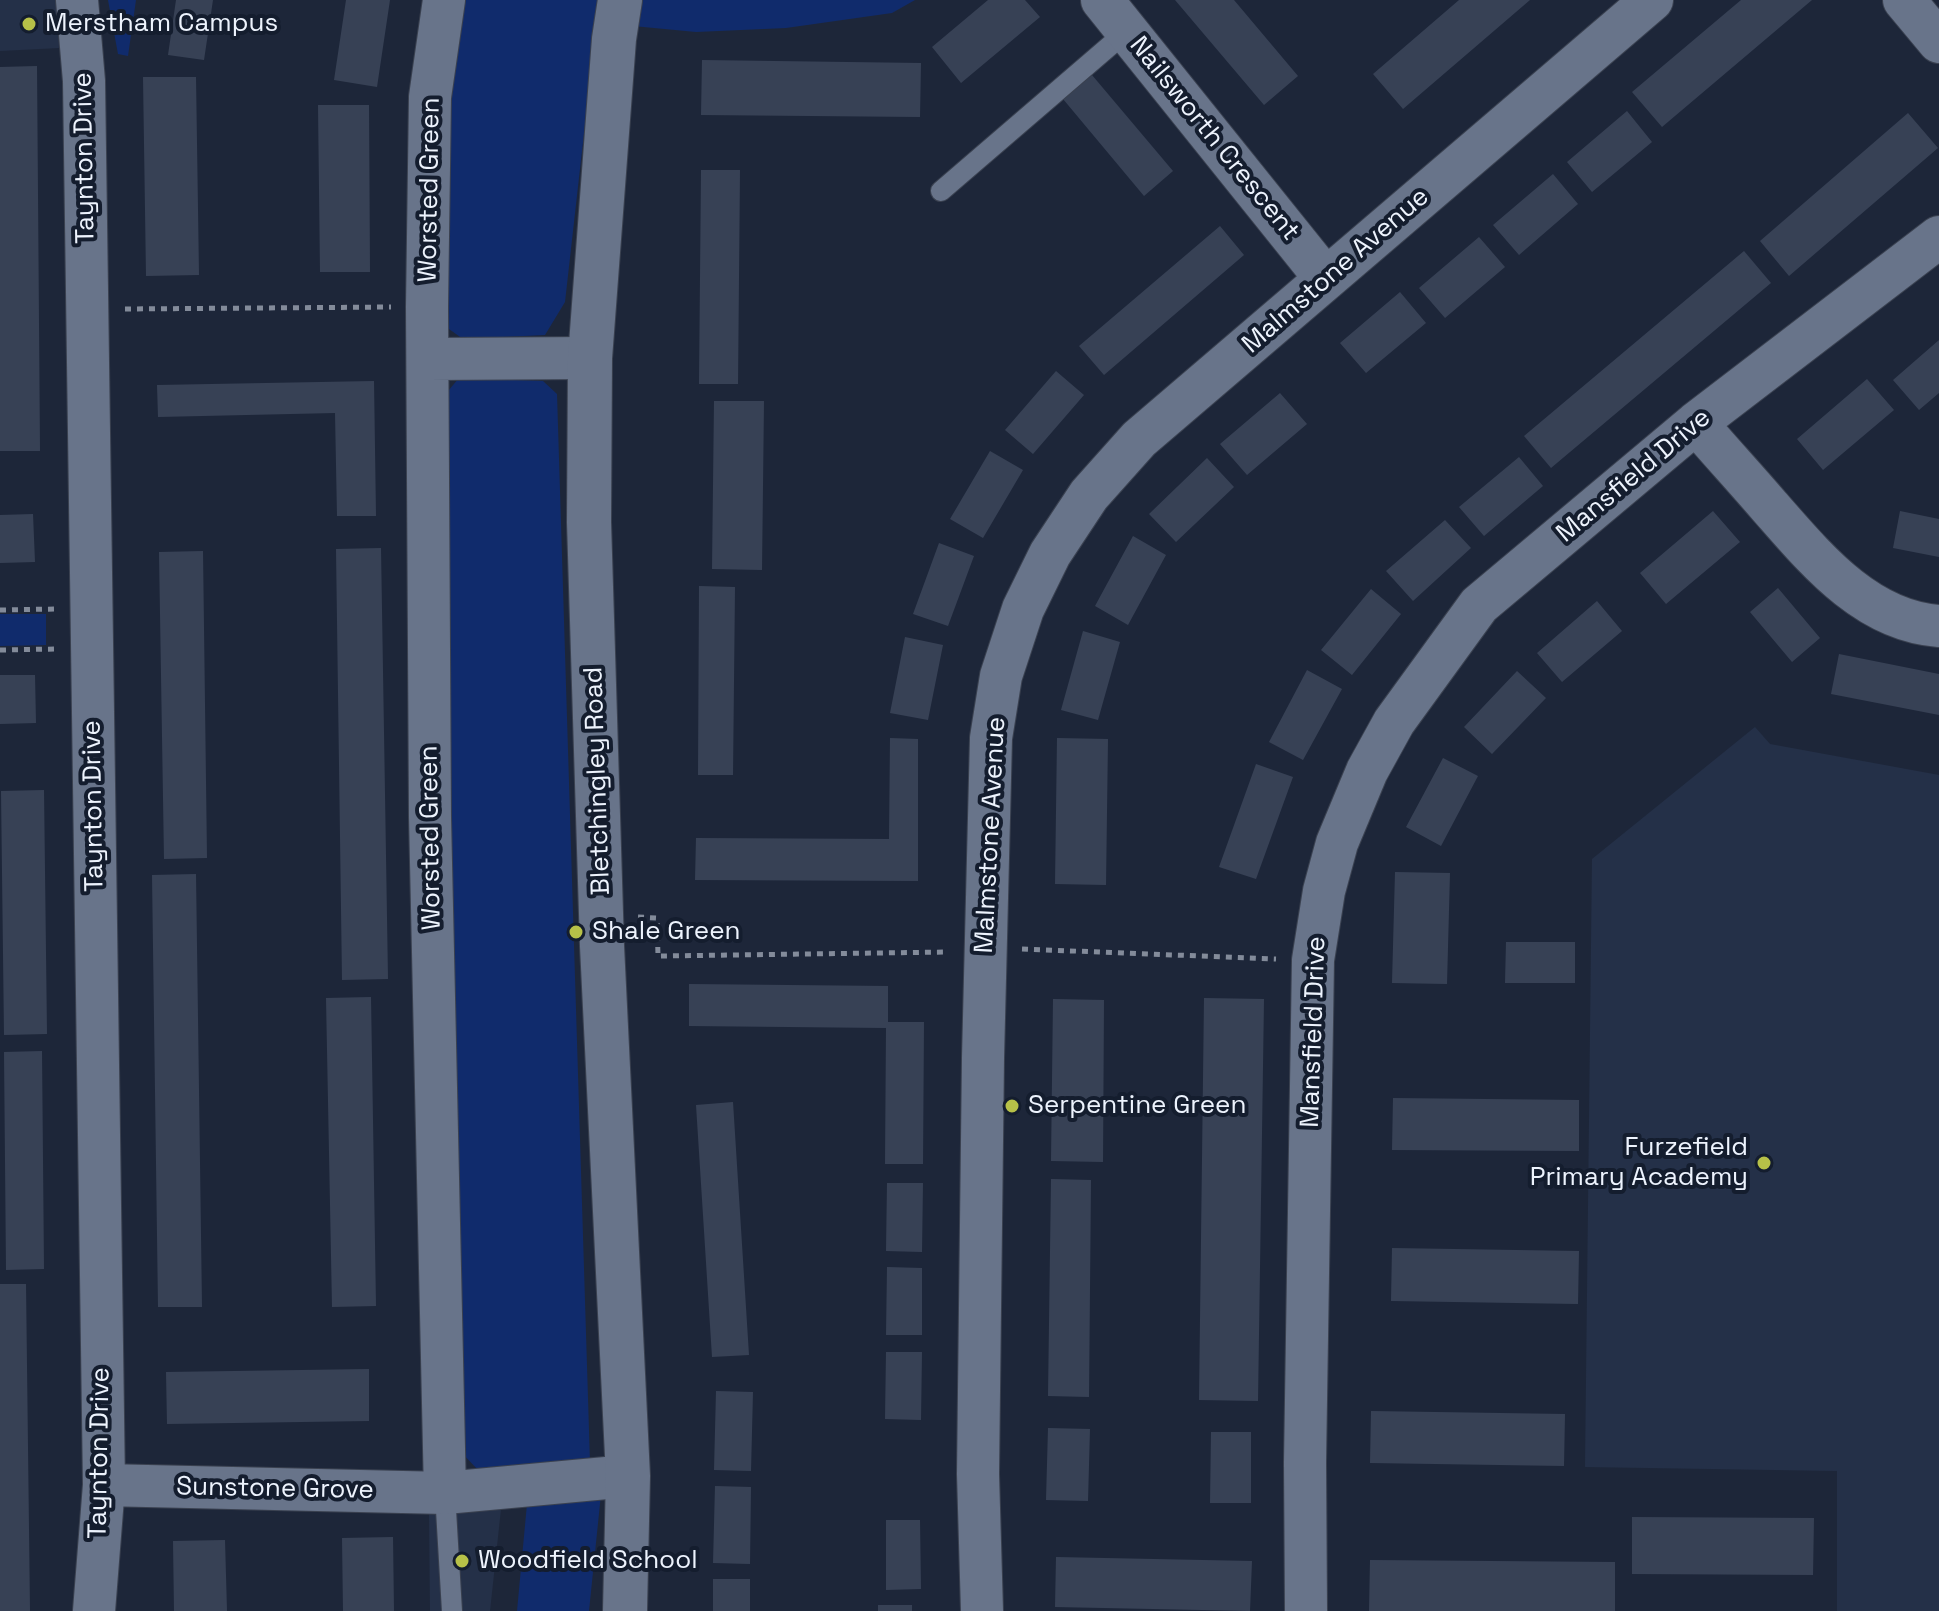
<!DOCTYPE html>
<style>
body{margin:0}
canvas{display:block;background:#1d2639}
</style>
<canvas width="1939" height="1611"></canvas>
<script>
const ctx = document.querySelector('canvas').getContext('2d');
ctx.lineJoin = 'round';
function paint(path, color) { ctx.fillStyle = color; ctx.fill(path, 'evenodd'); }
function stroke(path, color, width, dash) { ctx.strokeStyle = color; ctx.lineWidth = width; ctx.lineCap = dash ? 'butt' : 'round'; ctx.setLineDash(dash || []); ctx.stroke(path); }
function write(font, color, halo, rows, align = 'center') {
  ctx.font = font + ' "Space Grotesk",sans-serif'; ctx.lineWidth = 8; ctx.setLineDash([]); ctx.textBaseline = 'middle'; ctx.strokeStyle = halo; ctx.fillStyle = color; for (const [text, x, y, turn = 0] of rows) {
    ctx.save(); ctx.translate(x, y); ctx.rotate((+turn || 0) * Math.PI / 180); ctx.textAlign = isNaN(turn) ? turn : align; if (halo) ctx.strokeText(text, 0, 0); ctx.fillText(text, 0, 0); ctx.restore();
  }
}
paint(new Path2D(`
 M 0,0 L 56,0 L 59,48 L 0,51 Z
 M 1755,727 L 1770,744 L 1939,775 L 1939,1611 L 1837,1611 L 1837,1471 L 1585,1467 L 1592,859 Z
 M 501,1509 L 490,1611 L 430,1611 L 429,1510 Z`), '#243048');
paint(new Path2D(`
 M 108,0 L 136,0 L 128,56 L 118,54 Z
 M 457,0 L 599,0 L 565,302 L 545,335 L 463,339 L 442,324 L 444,100 Z
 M 639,0 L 915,0 L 892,13 L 786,28 L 696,32 L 633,26 Z
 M 459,378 L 543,381 L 557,394 L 590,1463 L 478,1470 L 462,1453 L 443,397 Z
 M 0,614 L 46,614 L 46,645 L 0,646 Z
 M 601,1494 L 589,1611 L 517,1611 L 527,1504 Z`), '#102b6c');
paint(new Path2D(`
 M 176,0 L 213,0 L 204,60 L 168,55 Z
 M 346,0 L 390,0 L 377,87 L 334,80 Z
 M 988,0 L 1025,0 L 1040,17 L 961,83 L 932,47 Z
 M 1175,0 L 1234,0 L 1298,76 L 1264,105 Z
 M 1459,0 L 1530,0 L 1403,109 L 1373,74 Z
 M 1741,0 L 1812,0 L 1662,127 L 1632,92 Z
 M 702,60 L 921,63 L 920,117 L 701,115 Z
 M 37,66 L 40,451 L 0,451 L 0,67 Z
 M 1092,75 L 1173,171 L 1144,196 L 1063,99 Z
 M 143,77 L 196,77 L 199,275 L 146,276 Z
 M 318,105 L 369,105 L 370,272 L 320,272 Z
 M 1627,111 L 1652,142 L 1592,192 L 1567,162 Z
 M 1908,113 L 1938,148 L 1789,276 L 1760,241 Z
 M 701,170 L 740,170 L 738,384 L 699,384 Z
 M 1553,174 L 1578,204 L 1519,255 L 1493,225 Z
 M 1220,226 L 1244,255 L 1104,375 L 1079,346 Z
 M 1479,237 L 1505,267 L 1445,318 L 1419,288 Z
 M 1744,251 L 1771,283 L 1551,468 L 1524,436 Z
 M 1400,292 L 1426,323 L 1366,373 L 1340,343 Z
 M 1939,340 L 1939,393 L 1919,410 L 1893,380 Z
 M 1056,371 L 1084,395 L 1033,454 L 1005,430 Z
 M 1867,379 L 1894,410 L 1823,470 L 1797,439 Z
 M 374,381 L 376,516 L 337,516 L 335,413 L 158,417 L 157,385 Z
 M 1280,393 L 1307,424 L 1247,475 L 1220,444 Z
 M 714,401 L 764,401 L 762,570 L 712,569 Z
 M 990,451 L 1023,470 L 983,538 L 950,519 Z
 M 1519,457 L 1543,486 L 1484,536 L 1459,507 Z
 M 1207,458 L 1234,487 L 1176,542 L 1149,514 Z
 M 1713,511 L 1740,542 L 1666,604 L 1640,573 Z
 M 1900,511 L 1939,519 L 1939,557 L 1893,548 Z
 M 33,514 L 35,562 L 0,563 L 0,515 Z
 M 1445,520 L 1471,548 L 1413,601 L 1386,571 Z
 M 1133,536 L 1166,555 L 1128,625 L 1095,606 Z
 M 939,543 L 974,556 L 948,626 L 913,614 Z
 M 381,548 L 388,979 L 342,980 L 336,549 Z
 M 203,551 L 207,858 L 164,859 L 159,552 Z
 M 699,586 L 735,587 L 733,775 L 698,775 Z
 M 1778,588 L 1820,638 L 1792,662 L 1750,612 Z
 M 1371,589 L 1401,614 L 1352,675 L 1321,650 Z
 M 1597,601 L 1622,631 L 1562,682 L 1537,653 Z
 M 1083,631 L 1120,642 L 1098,720 L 1061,710 Z
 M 905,637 L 943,645 L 928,720 L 890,713 Z
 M 1839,654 L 1939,674 L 1939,715 L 1831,694 Z
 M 1307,670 L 1342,689 L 1303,760 L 1269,742 Z
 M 1517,671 L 1546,698 L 1492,754 L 1464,727 Z
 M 0,675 L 35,675 L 36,723 L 0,724 Z
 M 890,738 L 918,739 L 918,881 L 695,880 L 696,838 L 889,839 Z
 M 1057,738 L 1108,739 L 1106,885 L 1055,884 Z
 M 1443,758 L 1478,776 L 1441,846 L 1406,827 Z
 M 1256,764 L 1293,777 L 1256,879 L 1219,867 Z
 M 44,790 L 47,1034 L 4,1035 L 1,791 Z
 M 1395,872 L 1450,873 L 1447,984 L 1392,983 Z
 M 196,874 L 202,1307 L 158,1307 L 152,875 Z
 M 1506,942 L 1575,942 L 1575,983 L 1505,983 Z
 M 689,984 L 888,986 L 888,1022 L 924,1022 L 923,1164 L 885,1164 L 886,1028 L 689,1026 Z
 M 371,997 L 376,1306 L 332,1307 L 326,998 Z
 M 1204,998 L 1264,999 L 1258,1401 L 1199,1400 Z
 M 1053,999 L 1104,1000 L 1103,1162 L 1051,1161 Z
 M 42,1051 L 44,1269 L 6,1270 L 4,1052 Z
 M 1393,1098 L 1579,1100 L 1579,1151 L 1392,1150 Z
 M 733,1102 L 749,1355 L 712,1357 L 696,1105 Z
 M 1051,1179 L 1091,1180 L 1089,1397 L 1048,1396 Z
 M 887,1183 L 923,1183 L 922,1252 L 886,1251 Z
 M 1392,1248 L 1579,1251 L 1578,1304 L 1391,1301 Z
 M 887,1267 L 922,1268 L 922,1335 L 886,1335 Z
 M 0,1284 L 26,1284 L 30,1611 L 0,1611 Z
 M 886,1352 L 922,1352 L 921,1420 L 885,1419 Z
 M 369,1369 L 369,1421 L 167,1424 L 166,1372 Z
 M 716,1391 L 753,1392 L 751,1471 L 714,1470 Z
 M 1371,1411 L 1565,1414 L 1564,1466 L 1370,1463 Z
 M 1048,1428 L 1090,1429 L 1088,1501 L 1046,1500 Z
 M 1211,1432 L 1251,1432 L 1251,1503 L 1210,1503 Z
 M 715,1486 L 751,1487 L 750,1564 L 713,1563 Z
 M 1632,1517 L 1814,1518 L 1813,1575 L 1632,1574 Z
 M 886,1520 L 920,1520 L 921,1589 L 886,1590 Z
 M 393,1537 L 394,1611 L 343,1611 L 342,1538 Z
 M 225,1540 L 227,1611 L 174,1611 L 173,1541 Z
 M 1056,1557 L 1252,1561 L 1250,1611 L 1055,1607 Z
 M 1370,1560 L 1615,1562 L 1615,1611 L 1369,1611 Z
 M 713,1579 L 750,1579 L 750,1611 L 713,1611 Z
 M 878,1605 L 912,1605 L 912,1611 L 878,1611 Z`), '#374155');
const service = new Path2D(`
 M 941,191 L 1127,31
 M 445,1493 L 452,1611`);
const minor = new Path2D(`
 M 77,0 L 84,81 L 104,1485 L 94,1611
 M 444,0 L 430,97 L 427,307 L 430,817 L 445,1493 L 628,1476
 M 1102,0 L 1326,279
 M 1904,0 L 1939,42
 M 428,359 L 590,358
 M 1696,423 C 1720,451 1745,478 1769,506 C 1814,557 1865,621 1939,626
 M 104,1485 L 445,1493
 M 982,1611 L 978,1474 L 983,1058 L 991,738 L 1001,676 L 1023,609 L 1050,554 L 1089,495 L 1139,439 L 1652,0
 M 1306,1611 L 1305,1462 L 1313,960 L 1324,891 L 1337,843 L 1367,771 L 1394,722 L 1479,605 L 1696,423 L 1939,237`);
const tertiary = new Path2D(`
 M 620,0 L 614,39 L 590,358 L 589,522 L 602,946 L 628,1476 L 625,1611`);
stroke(service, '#3a4150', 22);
stroke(minor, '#3a4150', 44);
stroke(tertiary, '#3a4150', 46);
stroke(new Path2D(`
 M 125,309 L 391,307
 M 0,610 L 55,609
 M 0,650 L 55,649
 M 638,917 L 657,918 L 658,956 L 948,952
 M 1022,949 L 1276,959`), '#838b9a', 5, [6, 6]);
stroke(service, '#68748a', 20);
stroke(minor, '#68748a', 42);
stroke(tertiary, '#68748a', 44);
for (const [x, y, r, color] of [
 [29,24,8,"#b7c148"],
 [576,932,8,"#b7c148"],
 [1012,1106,8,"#b7c148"],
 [1764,1163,8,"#b7c148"],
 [462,1561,8,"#b7c148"]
]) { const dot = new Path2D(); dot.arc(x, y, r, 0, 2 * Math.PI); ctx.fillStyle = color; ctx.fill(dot); stroke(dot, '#141d2e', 3); }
write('26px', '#edf3fd', '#141d2e', [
 ["Merstham Campus",45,24],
 ["Shale Green",592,932],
 ["Serpentine Green",1028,1106],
 ["Furzefield",1748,1148,"right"],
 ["Primary Academy",1748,1178,"right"],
 ["Woodfield School",478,1561]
], 'left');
write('26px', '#edf3fd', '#141d2e', [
 ["Nailsworth Crescent",1214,139,51],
 ["Taynton Drive",85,158,-91],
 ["Worsted Green",430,190,-89],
 ["Malmstone Avenue",1336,271,-41],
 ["Mansfield Drive",1634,476,-40],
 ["Bletchingley Road",598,781,-92],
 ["Taynton Drive",94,806,-91],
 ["Malmstone Avenue",991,835,-87],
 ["Worsted Green",431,838,-91],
 ["Mansfield Drive",1314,1032,-88],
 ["Taynton Drive",100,1453,-89],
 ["Sunstone Grove",275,1489,1]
]);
</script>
